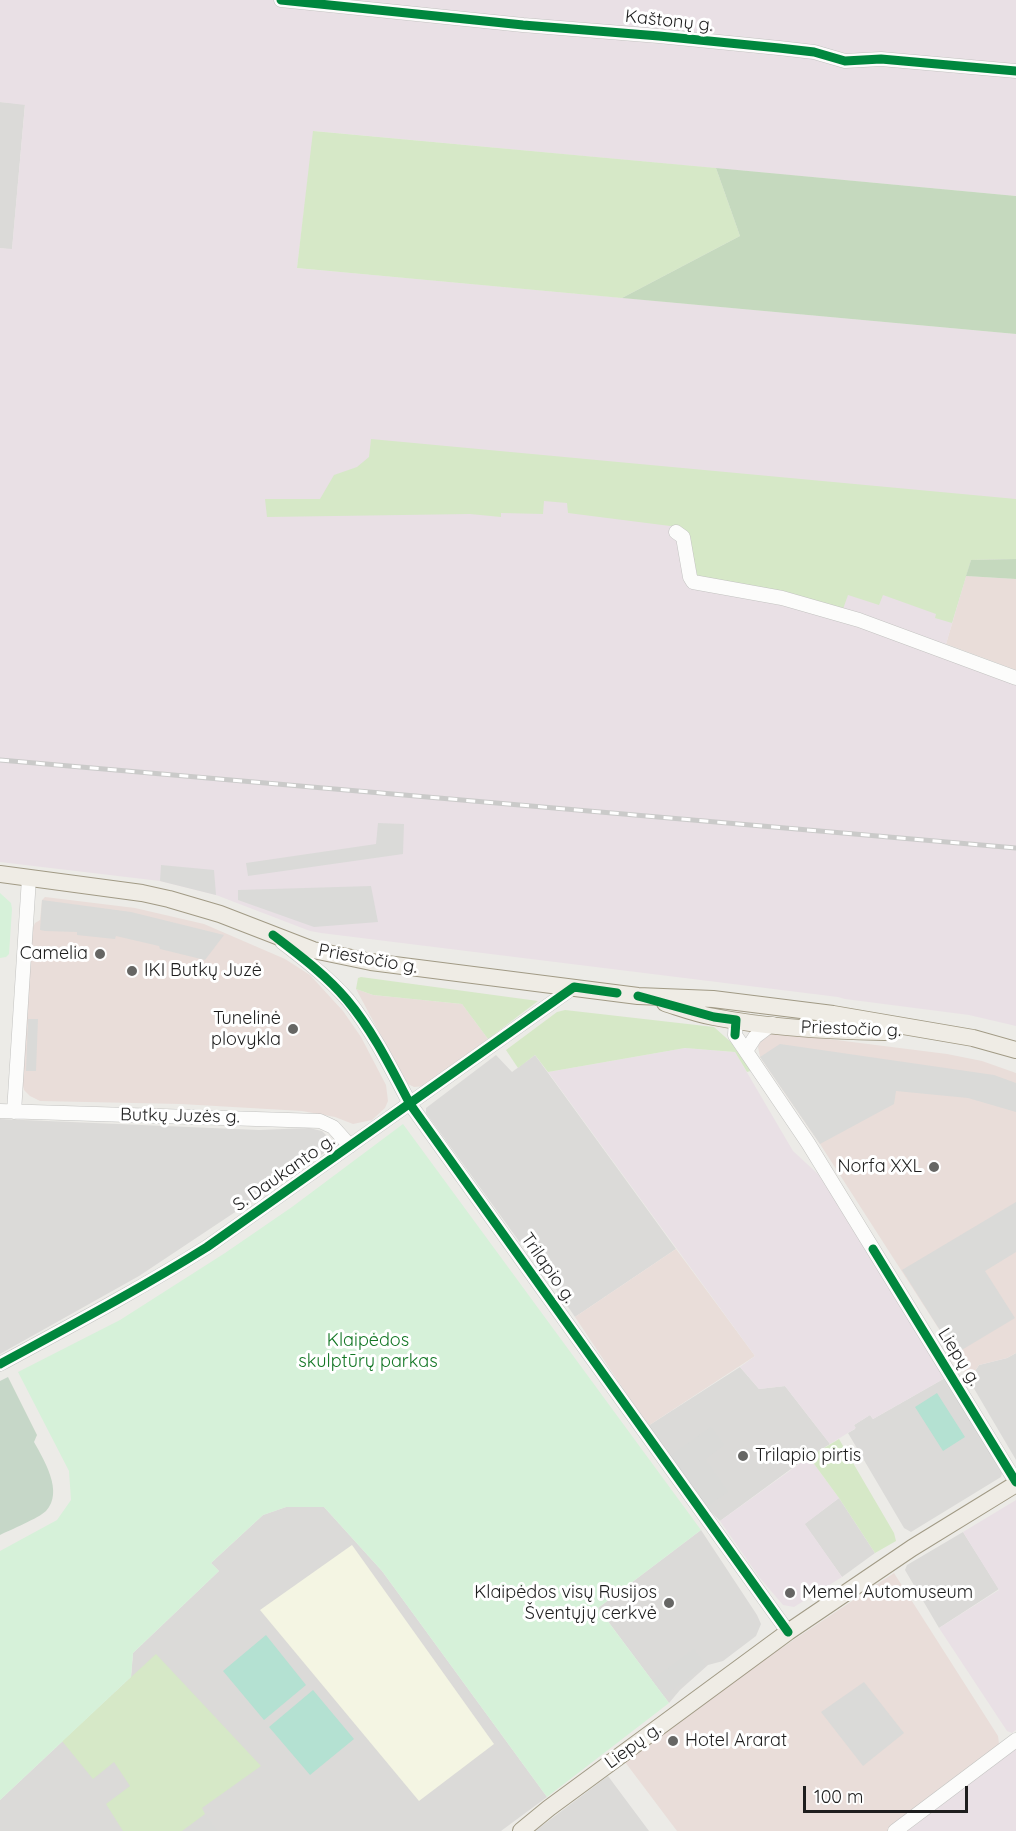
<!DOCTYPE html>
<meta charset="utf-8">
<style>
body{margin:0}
#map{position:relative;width:1016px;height:1831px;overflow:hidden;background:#ecebe7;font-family:Quicksand,sans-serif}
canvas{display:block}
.scale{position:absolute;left:803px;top:1786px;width:165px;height:27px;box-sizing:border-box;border:3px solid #1e1e1e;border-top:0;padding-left:8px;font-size:18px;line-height:21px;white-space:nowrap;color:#1e1e1e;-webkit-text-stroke:4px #fff;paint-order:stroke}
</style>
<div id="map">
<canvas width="1016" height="1831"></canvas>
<div class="scale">100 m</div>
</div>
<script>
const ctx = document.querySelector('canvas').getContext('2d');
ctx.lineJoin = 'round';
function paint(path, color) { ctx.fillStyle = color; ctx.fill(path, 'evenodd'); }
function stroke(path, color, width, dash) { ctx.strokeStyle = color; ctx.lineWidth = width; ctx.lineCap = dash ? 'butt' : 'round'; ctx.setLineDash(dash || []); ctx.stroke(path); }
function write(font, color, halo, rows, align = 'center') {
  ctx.font = font + ' Quicksand,sans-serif'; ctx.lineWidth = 6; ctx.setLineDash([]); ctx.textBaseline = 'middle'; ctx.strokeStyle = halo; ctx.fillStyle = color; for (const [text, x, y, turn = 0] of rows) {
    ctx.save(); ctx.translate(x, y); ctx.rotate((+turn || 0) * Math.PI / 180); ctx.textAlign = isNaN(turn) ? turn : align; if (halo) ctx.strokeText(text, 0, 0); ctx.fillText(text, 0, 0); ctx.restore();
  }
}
paint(new Path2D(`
 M 0,102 L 25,104 L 12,250 L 0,248 Z
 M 496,1055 L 512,1072 L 535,1055 L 676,1249 L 575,1317 L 537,1261 L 546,1255 L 533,1243 L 527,1245 L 521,1244 L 426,1113 L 426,1108 Z
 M 0,1119 L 259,1130 L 309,1128 L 322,1131 L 330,1139 L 330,1149 L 139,1276 L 0,1354 Z
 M 1016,1353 L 1016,1460 L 969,1380 L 979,1365 L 1007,1358 Z
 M 740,1367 L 759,1389 L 785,1386 L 830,1444 L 795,1466 L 720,1521 L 706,1507 L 648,1426 Z
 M 945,1378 L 1002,1473 L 1001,1477 L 911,1532 L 904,1528 L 848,1433 L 855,1429 L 854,1425 L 870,1415 L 873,1419 Z
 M 839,1498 L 875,1553 L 842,1577 L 804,1524 Z
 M 286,1507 L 324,1507 L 382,1571 L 547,1797 L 501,1831 L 0,1831 L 0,1800 L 131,1677 L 133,1653 L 219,1571 L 211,1563 L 263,1515 Z
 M 701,1530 L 757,1615 L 761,1624 L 756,1636 L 723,1661 L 708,1665 L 680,1690 L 669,1703 L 598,1608 Z
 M 963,1532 L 999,1589 L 939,1628 L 905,1570 L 907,1565 Z
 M 608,1776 L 649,1831 L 535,1831 Z`), '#dbdad8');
paint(new Path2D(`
 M 966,576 L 1016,579 L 1016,670 L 946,644 Z
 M 45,897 L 135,908 L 204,924 L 285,959 L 310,975 L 343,1011 L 361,1037 L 386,1085 L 388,1101 L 385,1108 L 372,1120 L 353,1124 L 335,1117 L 302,1111 L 181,1104 L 40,1101 L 30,1096 L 24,1090 L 22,1082 L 32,930 L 35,923 L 40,920 L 42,900 Z
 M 356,989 L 373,995 L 462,1004 L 488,1039 L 456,1065 L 426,1086 L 414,1087 L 408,1084 L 393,1058 Z
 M 773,1032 L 947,1054 L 982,1061 L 1016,1073 L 1016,1353 L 1007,1358 L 979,1365 L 969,1380 L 955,1354 L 820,1144 L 760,1057 L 758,1047 L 761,1038 Z
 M 676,1249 L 755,1356 L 648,1426 L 575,1317 Z
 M 894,1573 L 998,1736 L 999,1744 L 887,1831 L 677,1831 L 625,1762 L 765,1659 Z`), '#e9ddd9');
paint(new Path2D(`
 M 0,0 L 1016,0 L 1016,196 L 314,131 L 297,268 L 1016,334 L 1016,559 L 971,560 L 946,644 L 950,660 L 1016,685 L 1016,1026 L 969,1015 L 845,999 L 838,997 L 321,933 L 310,931 L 216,895 L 160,881 L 0,862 L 0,248 L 12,249 L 25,105 L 0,102 Z
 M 685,1048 L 735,1052 L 793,1151 L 819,1175 L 945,1378 L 873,1419 L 870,1415 L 854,1425 L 856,1428 L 830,1444 L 785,1386 L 759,1389 L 740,1367 L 755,1356 L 548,1072 Z
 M 809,1457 L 839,1498 L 805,1524 L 842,1577 L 794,1607 L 783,1605 L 759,1577 L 720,1521 Z
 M 1016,1500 L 1016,1730 L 1012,1733 L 1007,1731 L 939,1628 L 999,1590 L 963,1532 Z
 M 1016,1749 L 1016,1831 L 907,1831 Z`), '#e9e0e5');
paint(new Path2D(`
 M 352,1545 L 494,1744 L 419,1801 L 260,1610 Z`), '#f4f5e3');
paint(new Path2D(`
 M 378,823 L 404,824 L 403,854 L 248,876 L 246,863 L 376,844 Z
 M 161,865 L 214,870 L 216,895 L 160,881 Z
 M 371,886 L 378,922 L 314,927 L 238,900 L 238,890 Z
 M 42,900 L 131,912 L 224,935 L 205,960 L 160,949 L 159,946 L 116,936 L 115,939 L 77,935 L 77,932 L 45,931 L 40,930 Z
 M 28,1019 L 38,1019 L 36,1071 L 26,1071 Z
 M 780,1044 L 994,1075 L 1016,1083 L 1016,1112 L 968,1098 L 896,1091 L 894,1104 L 820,1144 L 760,1057 Z
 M 1016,1202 L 1016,1252 L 985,1271 L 1015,1318 L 955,1354 L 902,1270 Z
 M 711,1427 L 724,1445 L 705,1459 L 728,1492 L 706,1507 L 670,1456 Z
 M 694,1649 L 705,1665 L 664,1696 L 652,1680 Z
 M 864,1682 L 904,1733 L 863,1766 L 821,1712 Z
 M 205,1814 L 217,1831 L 182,1831 Z`), '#dadad8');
paint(new Path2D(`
 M 313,131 L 716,168 L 740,236 L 622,298 L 297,268 Z
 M 371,439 L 1016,499 L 1016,559 L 971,560 L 952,623 L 935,618 L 936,614 L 883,595 L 879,605 L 848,595 L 842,612 L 699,578 L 693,574 L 678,527 L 568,513 L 567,503 L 544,501 L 543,514 L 501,513 L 501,517 L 470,514 L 267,517 L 265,499 L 320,499 L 334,475 L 357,467 L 369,457 Z
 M 361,977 L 538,1001 L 488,1039 L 462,1004 L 373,995 L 356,989 L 358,978 Z
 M 565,1010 L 714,1027 L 743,1053 L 754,1070 L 747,1072 L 735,1052 L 685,1048 L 548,1072 L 535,1055 L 518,1068 L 506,1050 L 557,1012 Z
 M 839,1439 L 894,1533 L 896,1541 L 875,1553 L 839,1498 L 809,1457 Z
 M 156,1654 L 261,1766 L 202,1808 L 205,1814 L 182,1831 L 123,1831 L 106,1804 L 130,1786 L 114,1762 L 93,1779 L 62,1741 Z`), '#d6e8c7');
paint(new Path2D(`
 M 716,168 L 1016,196 L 1016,334 L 622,298 L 740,236 Z
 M 1016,559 L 1016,579 L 966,576 L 971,560 Z`), '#c5d9be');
paint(new Path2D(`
 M 8,1377 L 37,1435 L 34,1442 C 44,1460 64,1492 46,1511 C 39,1518 10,1530 0,1535 L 0,1381 Z`), '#c6d7c8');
paint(new Path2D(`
 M 0,893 L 11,903 L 12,909 L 9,954 L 6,957 L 0,958 Z
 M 403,1124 L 701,1530 L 598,1608 L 669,1703 L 547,1797 L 382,1571 L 324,1507 L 286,1507 L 263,1515 L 211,1563 L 219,1571 L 133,1653 L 131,1677 L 0,1800 L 0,1551 L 57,1520 L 71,1500 L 69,1471 L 18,1372 L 120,1320 L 225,1253 L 292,1207 Z`), '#d6f1d9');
paint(new Path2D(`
 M 937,1393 L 965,1437 L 943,1451 L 915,1407 Z
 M 266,1635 L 306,1685 L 264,1720 L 223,1671 Z
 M 313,1690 L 354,1739 L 310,1775 L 269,1727 Z`), '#b4e1d2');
const minor = new Path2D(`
 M 281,0 L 523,25 L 659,36 L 779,48 L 814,52 L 845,61 L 881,59 L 1016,71
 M 676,532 L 683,537 L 690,577 L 693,582 L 782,598 L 859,620 L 1016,678
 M 282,942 C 305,960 329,978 348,1000 C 373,1032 391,1068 410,1104 L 788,1632
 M 736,1020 L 735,1035 L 808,1143 L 1016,1482
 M 746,1051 L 755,1037 L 772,1024
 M 0,1111 L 320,1121 L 333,1127 L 350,1146
 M 14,1112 L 29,878
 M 0,1364 C 70,1326 140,1289 207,1247 L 574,987
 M 895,1831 L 1016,1740`);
const major = new Path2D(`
 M 0,874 L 142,893 L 169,899 L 220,914 L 313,950 L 371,962 L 638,996 L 713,999 L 833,1014 L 973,1038 L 1016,1050
 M 665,1003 C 681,1008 697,1014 714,1017 C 770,1028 828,1031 885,1032
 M 521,1831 L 549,1808 L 788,1632 L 912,1548 L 1016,1484`);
stroke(minor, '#c3c3c1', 15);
stroke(major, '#a19a85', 18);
stroke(minor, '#fcfcfb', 14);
stroke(major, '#efece5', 16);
const rail = new Path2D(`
 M 0,760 L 1016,848`);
stroke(rail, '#cacac9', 5);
stroke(rail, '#fff', 3, [9]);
stroke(new Path2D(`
 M 281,0 L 523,25 L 659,36 L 779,48 L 814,52 L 845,61 L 881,59 L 1016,71
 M 273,935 C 299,955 326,975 347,1000 C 373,1031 391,1068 410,1104 L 788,1632
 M 638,996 L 714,1017 L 736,1020 L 735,1035
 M 873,1249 L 1016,1482
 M 0,1364 C 70,1326 140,1289 207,1247 L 574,987 L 617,993`), '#00873e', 9);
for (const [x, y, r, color] of [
 [100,954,6,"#666664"],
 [132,971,6,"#666664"],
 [293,1029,6,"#666664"],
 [934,1167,6,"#666664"],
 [743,1456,6,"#666664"],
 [790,1593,6,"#666664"],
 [669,1603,6,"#666664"],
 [673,1741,6,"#666664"]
]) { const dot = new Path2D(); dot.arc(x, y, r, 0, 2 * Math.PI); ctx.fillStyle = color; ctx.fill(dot); stroke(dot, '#fff', 2); }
write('18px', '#1e1e1e', '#fff', [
 ["Kaštonų g.",669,21,6],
 ["Priestočio g.",368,959,10],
 ["Priestočio g.",851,1029,2],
 ["Butkų Juzės g.",180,1116,1],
 ["S. Daukanto g.",284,1173,-35],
 ["Trilapio g.",548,1268,55],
 ["Liepų g.",959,1357,58],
 ["Liepų g.",633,1746,-36]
]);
write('18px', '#1e1e1e', '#fff', [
 ["Camelia",88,954],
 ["IKI Butkų Juzė",144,971,"left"],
 ["Tunelinė",281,1019],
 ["plovykla",281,1040],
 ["Norfa XXL",922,1167],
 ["Trilapio pirtis",755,1456,"left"],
 ["Klaipėdos visų Rusijos",657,1593],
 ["Šventųjų cerkvė",657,1614],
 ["Memel Automuseum",802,1593,"left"],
 ["Hotel Ararat",685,1741,"left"]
], 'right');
write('18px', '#127624', '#fff', [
 ["Klaipėdos",368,1341],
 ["skulptūrų parkas",368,1362]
]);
</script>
